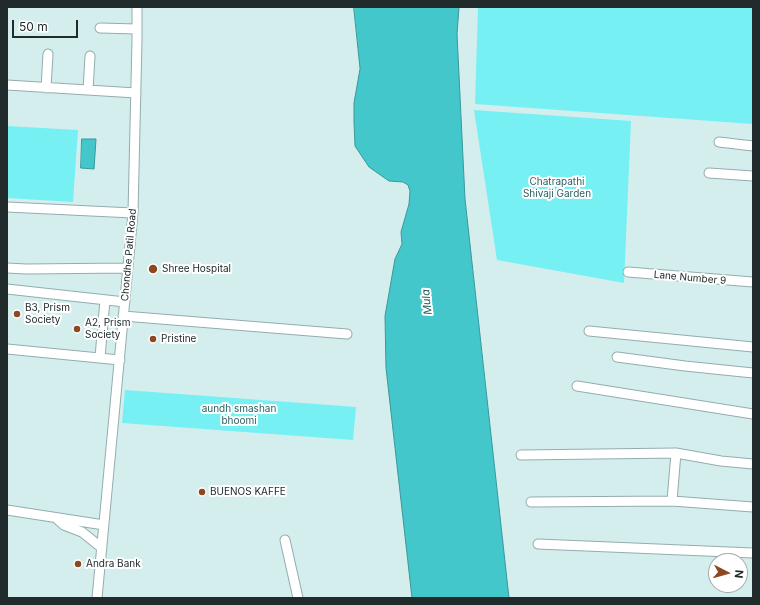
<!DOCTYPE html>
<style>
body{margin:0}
#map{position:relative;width:760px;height:605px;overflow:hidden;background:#d4eeee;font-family:Inter,sans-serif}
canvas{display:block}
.frame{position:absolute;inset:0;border:8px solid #212b2b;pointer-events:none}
.north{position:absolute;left:708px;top:553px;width:40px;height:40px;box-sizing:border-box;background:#fff;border:1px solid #a6aaaa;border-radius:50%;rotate:96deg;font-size:11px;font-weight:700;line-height:16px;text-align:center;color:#212b2b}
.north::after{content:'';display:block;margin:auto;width:14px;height:18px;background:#8e4821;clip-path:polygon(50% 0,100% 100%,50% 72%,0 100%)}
.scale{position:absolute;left:12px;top:20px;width:66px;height:18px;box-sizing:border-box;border:2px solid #212b2b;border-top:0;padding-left:5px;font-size:12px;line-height:14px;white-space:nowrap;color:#212b2b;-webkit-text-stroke:3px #fff;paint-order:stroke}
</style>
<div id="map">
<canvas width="760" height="605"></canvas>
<div class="frame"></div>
<div class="north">N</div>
<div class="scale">50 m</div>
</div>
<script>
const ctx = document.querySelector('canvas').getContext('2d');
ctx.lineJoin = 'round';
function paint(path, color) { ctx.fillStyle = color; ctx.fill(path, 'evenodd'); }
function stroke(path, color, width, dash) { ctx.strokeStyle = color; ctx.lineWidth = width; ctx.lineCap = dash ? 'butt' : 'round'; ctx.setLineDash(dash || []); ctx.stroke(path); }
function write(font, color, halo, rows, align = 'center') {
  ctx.font = font + ' Inter,sans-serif'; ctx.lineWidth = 4; ctx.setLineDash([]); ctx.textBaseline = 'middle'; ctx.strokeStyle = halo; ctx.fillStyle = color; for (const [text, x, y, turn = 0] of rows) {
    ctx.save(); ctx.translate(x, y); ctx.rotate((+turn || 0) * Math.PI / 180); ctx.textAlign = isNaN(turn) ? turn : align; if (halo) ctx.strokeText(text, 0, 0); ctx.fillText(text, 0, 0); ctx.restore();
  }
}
paint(new Path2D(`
 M 478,7 L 753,7 L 753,124 L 475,104 Z
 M 474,110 L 631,121 L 624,283 L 497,260 Z
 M 7,126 L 78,130 L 73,202 L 7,198 Z
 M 125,390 L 356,407 L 353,440 L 122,423 Z`), '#76f0f3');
const water = new Path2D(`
 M 354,7 L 459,7 L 457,34 L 465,199 L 509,598 L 412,598 L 386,368 L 385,316 L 395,259 L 402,244 L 401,232 L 409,204 L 410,191 L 408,185 L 403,182 L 389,181 L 369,167 L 355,146 L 354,122 L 354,103 L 360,69 Z
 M 82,139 L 96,139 L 94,169 L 81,168 Z`);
paint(water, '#43c7ca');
stroke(water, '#39989a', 1);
const street = new Path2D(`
 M 100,28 L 137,29
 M 7,85 L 136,93
 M 46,88 L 48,54
 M 88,90 L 90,56
 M 719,142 L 753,146
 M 709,173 L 753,176
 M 7,207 L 133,213
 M 7,268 L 26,269 L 128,268
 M 628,272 L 753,282
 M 7,289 L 125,302
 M 123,316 L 347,334
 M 589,331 L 753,347
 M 7,349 L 120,360
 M 100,357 L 105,300
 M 617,357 L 685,366 L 753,373
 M 577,386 L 753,414
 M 521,455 L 676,453 L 721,461 L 753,464
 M 672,501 L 676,453
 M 531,502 L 672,501 L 753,507
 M 7,510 L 104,525
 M 56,518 L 64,525 L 82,532 L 102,548
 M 285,540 L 298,598
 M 538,544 L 753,553
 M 97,598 L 133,213 L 137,40 L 137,7`);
stroke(street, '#94acad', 11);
stroke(street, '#fff', 9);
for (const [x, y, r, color] of [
 [153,269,5,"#8e4821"],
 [17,314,4,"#8e4821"],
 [77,329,4,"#8e4821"],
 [153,339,4,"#8e4821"],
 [202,492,4,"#8e4821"],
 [78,564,4,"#8e4821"]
]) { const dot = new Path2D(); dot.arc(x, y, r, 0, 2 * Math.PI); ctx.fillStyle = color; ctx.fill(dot); stroke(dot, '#fff', 1.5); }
write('10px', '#2a6062', '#fff', [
 ["Chatrapathi",557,182],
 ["Shivaji Garden",557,194],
 ["aundh smashan",239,409],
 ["bhoomi",239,421]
]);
write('10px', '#212b2b', '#fff', [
 ["Chondhe Patil Road",129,255,-85],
 ["Lane Number 9",690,278,5]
]);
write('10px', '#212b2b', '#fff', [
 ["Shree Hospital",162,269],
 ["B3, Prism",25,308],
 ["Society",25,320],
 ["A2, Prism",85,323],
 ["Society",85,335],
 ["Pristine",161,339],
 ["BUENOS KAFFE",210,492],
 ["Andra Bank",86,564]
], 'left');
write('italic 11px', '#295f60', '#fff', [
 ["Mula",427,302,-96]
]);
</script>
